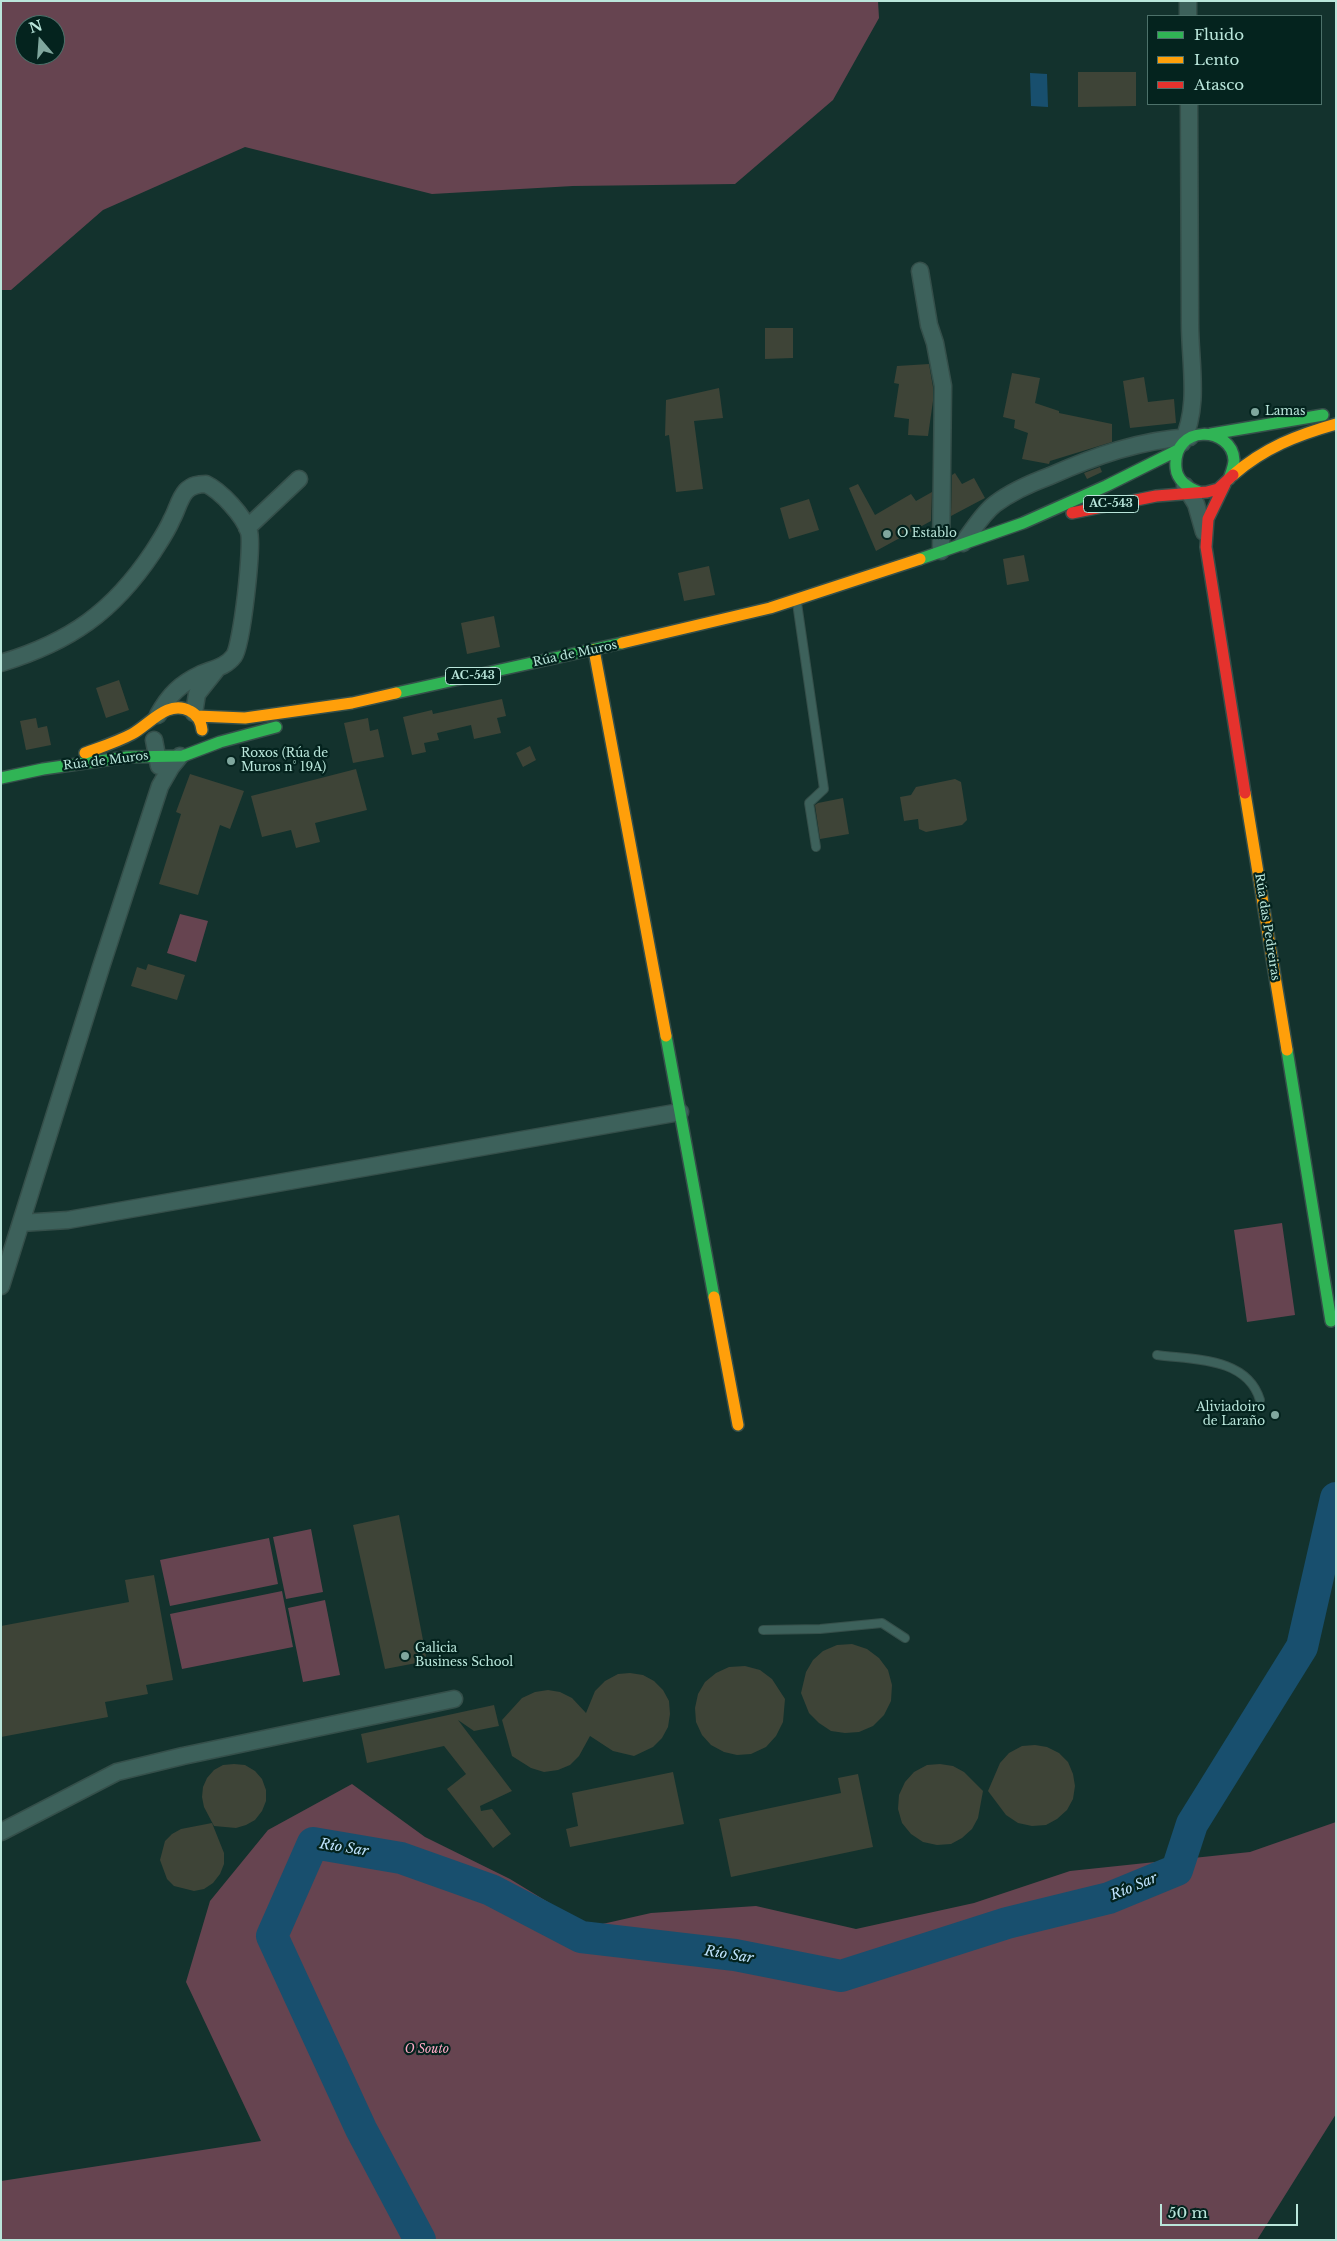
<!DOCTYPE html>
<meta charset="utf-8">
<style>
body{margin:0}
#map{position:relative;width:1337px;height:2241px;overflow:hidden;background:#13322d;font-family:"Libre Baskerville",serif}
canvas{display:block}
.frame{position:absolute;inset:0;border:2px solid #bae6db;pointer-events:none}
.legend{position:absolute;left:1147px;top:15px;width:175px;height:90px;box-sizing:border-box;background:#04231e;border:1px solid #4d716a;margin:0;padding:6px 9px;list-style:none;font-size:15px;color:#bae6db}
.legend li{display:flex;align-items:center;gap:10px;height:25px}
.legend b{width:25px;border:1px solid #4d716a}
.north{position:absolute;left:15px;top:15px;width:50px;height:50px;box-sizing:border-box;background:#04231e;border:1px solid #4d716a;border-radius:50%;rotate:342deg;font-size:14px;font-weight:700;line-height:20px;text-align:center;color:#bae6db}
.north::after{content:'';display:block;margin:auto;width:18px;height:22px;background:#80a79e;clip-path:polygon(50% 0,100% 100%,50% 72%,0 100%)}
.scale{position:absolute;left:1160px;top:2204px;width:138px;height:22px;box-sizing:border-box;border:2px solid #bae6db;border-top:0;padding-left:6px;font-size:15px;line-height:18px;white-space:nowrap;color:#bae6db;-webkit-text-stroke:4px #04231e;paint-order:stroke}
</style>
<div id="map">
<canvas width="1337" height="2241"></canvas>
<div class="frame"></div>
<ul class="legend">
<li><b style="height:6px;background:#30b455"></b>Fluido</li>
<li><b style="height:6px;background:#ff9f0a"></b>Lento</li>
<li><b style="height:6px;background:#e5322d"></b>Atasco</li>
</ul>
<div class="north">N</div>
<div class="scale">50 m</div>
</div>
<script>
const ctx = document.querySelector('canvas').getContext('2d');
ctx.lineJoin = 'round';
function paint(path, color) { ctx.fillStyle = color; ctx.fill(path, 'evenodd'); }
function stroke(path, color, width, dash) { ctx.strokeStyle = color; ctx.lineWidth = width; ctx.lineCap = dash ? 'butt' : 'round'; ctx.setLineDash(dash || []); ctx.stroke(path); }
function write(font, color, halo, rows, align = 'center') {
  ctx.font = font + ' "Libre Baskerville",serif'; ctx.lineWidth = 4.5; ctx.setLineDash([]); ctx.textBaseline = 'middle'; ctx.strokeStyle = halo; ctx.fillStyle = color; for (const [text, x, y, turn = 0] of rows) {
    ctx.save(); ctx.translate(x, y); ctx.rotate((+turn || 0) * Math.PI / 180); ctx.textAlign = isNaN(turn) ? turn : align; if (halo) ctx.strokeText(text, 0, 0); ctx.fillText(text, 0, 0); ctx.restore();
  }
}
paint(new Path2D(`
 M 1,1 L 878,1 L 879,18 L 833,100 L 735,184 L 573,186 L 432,194 L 245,147 L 103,210 L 11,290 L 1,290 ZM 25,25 L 55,25 L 55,55 L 25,55 Z
 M 180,914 L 208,921 L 196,962 L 167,953 Z
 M 1282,1223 L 1295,1315 L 1247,1322 L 1234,1230 Z
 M 311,1529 L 323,1592 L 286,1599 L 273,1537 Z
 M 269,1538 L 278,1584 L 170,1606 L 160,1560 Z
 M 282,1591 L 293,1647 L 182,1669 L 170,1614 Z
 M 325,1600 L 340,1675 L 303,1682 L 288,1608 Z
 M 352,1784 L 425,1837 L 510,1879 L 589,1927 L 651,1913 L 756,1906 L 856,1929 L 974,1903 L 1070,1871 L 1250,1852 L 1336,1822 L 1336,2114 L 1257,2240 L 1,2240 L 1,2181 L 261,2141 L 186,1982 L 210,1901 L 268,1830 Z`), '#664450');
paint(new Path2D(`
 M 1030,73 L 1047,74 L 1048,107 L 1031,106 Z`), '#184f6e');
stroke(new Path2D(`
 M 420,2240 L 361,2129 L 272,1936 L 313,1843 L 401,1858 L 491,1890 L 581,1937 L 735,1955 L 841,1976 L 1007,1923 L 1109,1898 L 1177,1870 L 1192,1824 L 1302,1647 L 1336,1498`), '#184f6e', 32);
paint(new Path2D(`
 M 1078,72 L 1136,72 L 1136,106 L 1078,107 Z
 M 765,328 L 793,328 L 793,358 L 765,359 Z
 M 929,364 L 933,387 L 933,401 L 928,436 L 908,435 L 909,419 L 894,417 L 899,384 L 894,383 L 897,366 Z
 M 1012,373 L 1040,378 L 1035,403 L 1059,411 L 1059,413 L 1112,424 L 1112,442 L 1050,461 L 1049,464 L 1022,459 L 1028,433 L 1014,428 L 1015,420 L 1003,417 Z
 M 1144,377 L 1148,402 L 1174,399 L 1176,423 L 1130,428 L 1123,381 Z
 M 719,388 L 723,418 L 694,421 L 703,489 L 676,492 L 669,435 L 665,436 L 666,400 Z
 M 1100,467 L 1102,472 L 1087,479 L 1084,473 Z
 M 955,473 L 962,484 L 974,478 L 985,498 L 951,516 L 952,475 Z
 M 858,484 L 875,515 L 911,494 L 916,501 L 932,492 L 931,521 L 876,551 L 849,488 Z
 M 809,499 L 819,530 L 789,539 L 780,508 Z
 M 1024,555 L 1029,581 L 1007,585 L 1003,559 Z
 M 709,566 L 715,595 L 684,601 L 678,573 Z
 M 494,616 L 500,647 L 467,654 L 461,623 Z
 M 119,680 L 129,710 L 106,718 L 96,688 Z
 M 502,699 L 506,716 L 497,718 L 501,733 L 474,739 L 471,725 L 437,733 L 439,740 L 424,743 L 426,752 L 412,755 L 403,717 L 432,710 L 433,714 Z
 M 36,718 L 38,728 L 47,726 L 51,745 L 26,750 L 20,721 Z
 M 368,718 L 370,731 L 378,729 L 384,757 L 353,763 L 344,723 Z
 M 530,746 L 536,760 L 523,767 L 516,753 Z
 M 356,769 L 367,810 L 315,823 L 320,842 L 296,848 L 291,830 L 262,837 L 251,796 Z
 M 190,774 L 244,791 L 230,829 L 220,825 L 198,895 L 159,884 L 181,814 L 176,812 Z
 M 955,779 L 961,782 L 967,820 L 962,825 L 926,832 L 919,829 L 918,819 L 904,821 L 900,797 L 911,795 L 916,787 Z
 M 843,798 L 849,834 L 820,839 L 815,805 L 818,803 Z
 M 148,964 L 185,975 L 177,1000 L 131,986 L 137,967 L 146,970 Z
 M 399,1515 L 427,1661 L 385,1669 L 353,1525 Z
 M 154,1575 L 173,1680 L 146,1685 L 148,1694 L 105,1702 L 108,1717 L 1,1737 L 1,1626 L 129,1602 L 125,1580 Z
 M 852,1644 L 867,1649 L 879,1658 L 888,1670 L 892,1685 L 891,1701 L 884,1715 L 873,1726 L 859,1732 L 845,1733 L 831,1731 L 819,1723 L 809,1713 L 801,1693 L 806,1672 L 813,1660 L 823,1651 L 837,1645 Z
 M 745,1666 L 760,1670 L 772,1679 L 785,1699 L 783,1722 L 776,1736 L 766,1747 L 751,1754 L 737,1755 L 724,1752 L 711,1745 L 702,1735 L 696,1722 L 695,1708 L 698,1694 L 705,1682 L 716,1673 L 729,1667 Z
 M 630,1673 L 643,1675 L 654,1681 L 663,1690 L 669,1701 L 670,1714 L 668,1727 L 662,1738 L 653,1747 L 634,1756 L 613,1751 L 590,1736 L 579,1756 L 570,1765 L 558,1770 L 544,1772 L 531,1768 L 512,1756 L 502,1720 L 522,1698 L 535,1692 L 548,1690 L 560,1692 L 572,1698 L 586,1713 L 595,1691 L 605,1681 L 618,1674 Z
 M 494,1705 L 499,1726 L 474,1731 L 458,1720 L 512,1791 L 480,1806 L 481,1811 L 492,1809 L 511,1834 L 493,1848 L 447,1789 L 466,1774 L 444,1746 L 367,1763 L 361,1734 Z
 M 1035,1745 L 1047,1747 L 1059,1753 L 1068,1762 L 1073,1774 L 1075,1786 L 1073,1799 L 1067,1810 L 1057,1819 L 1046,1825 L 1032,1826 L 1018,1823 L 1006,1815 L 988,1791 L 1000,1763 L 1009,1753 L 1022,1746 Z
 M 234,1764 L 245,1765 L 255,1771 L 262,1779 L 266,1790 L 266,1801 L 262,1811 L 255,1820 L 246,1825 L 236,1828 L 214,1826 L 204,1807 L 202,1797 L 203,1787 L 207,1778 L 214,1770 L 223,1765 Z
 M 940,1764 L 953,1766 L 964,1772 L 983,1791 L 978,1818 L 972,1829 L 962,1838 L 951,1844 L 937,1845 L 923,1842 L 911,1834 L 902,1823 L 898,1809 L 899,1795 L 905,1782 L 914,1772 L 927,1765 Z
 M 673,1772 L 684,1824 L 570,1847 L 566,1829 L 578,1826 L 572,1793 Z
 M 858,1774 L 873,1847 L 731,1877 L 719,1819 L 841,1793 L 838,1778 Z
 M 212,1823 L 224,1853 L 224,1864 L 220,1874 L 213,1883 L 204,1889 L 194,1891 L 174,1886 L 167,1879 L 160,1860 L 165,1841 L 172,1834 L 181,1829 Z`), '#3e4437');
const lane = new Path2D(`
 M 797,603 L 824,789 L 809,803 L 816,847
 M 1157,1355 C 1194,1360 1247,1357 1260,1400
 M 763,1630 L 820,1629 L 882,1623 L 905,1638`);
const street = new Path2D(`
 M 1188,16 L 1188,1
 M 920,271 L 929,325 L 935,343 L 943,386 L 941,551
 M 1182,443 C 1200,406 1190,363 1190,324 C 1190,250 1189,177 1189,104
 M 1185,486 L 1196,504 L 1204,532
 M 247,528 L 299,479
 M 963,543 C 973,530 982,514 995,504 C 1011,492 1031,483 1050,476 C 1095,456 1140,440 1190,437
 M 1,663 C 70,642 113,612 153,552 C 160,541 167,531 172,519 C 177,510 179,499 186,491 C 192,485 198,484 206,484 C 221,491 244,516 249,532 C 253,545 242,645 234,656 C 226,667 213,669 201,674 C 180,684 169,695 158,715
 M 194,713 L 197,694 L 216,670
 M 154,740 L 159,766
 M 21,1223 L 68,1220 L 680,1112
 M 1,1286 L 101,967 L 160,786 L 171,767 L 180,756
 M 1,1832 L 117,1772 L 183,1756 L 454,1699`);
const fast = new Path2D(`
 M 1211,434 L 1323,415
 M 1199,492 C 1188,488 1177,480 1176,468 C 1172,423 1232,426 1234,460 C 1234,466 1231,473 1229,479
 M 920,559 L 1023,523 L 1106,486 L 1178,450
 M 396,693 L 622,643
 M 1,778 L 43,769 L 127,757 L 183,756 L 220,742 L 276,727
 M 666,1036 L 714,1297
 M 1287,1050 L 1331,1321`);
const slow = new Path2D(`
 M 1233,475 C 1264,448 1297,435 1336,424
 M 622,643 L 770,608 L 920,559
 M 594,650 L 666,1036
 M 197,716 L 245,718 L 352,703 L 396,693
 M 85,753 C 101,747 117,742 132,734 C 150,724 168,699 190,711 C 198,715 201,722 202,730
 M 1245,793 L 1287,1050
 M 714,1297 L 738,1425`);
const jam = new Path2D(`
 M 1225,484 L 1208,519 L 1206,547 L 1245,793
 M 1072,513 L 1156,496 L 1207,492 L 1218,489 L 1233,475`);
stroke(lane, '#354f4a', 10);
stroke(street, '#354f4a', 19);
stroke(fast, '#354f4a', 14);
stroke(slow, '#354f4a', 14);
stroke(jam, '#354f4a', 14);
stroke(lane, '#3d615b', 8);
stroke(street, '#3d615b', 16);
stroke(fast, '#30b455', 11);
stroke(slow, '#ff9f0a', 11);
stroke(jam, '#e5322d', 11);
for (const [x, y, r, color] of [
 [1255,412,5,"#80a79e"],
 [887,534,5,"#80a79e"],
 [231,761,5,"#80a79e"],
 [1275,1415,5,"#80a79e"],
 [405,1656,5,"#80a79e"]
]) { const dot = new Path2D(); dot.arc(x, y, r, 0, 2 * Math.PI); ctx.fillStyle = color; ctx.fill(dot); stroke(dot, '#04231e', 2); }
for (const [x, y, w] of [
 [1111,504,55],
 [473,676,55]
]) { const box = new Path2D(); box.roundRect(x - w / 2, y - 8.5, w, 17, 4); ctx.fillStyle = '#04231e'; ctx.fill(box); stroke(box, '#bae6db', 1); }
write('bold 11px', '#bae6db', null, [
 ["AC-543",1111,504],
 ["AC-543",473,676]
]);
write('12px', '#bae6db', '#04231e', [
 ["Lamas",1265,412],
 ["O Establo",897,534],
 ["Roxos (Rúa de",241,754],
 ["Muros n° 19A)",241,768],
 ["Aliviadoiro",1265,1408,"right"],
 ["de Laraño",1265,1422,"right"],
 ["Galicia",415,1649],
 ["Business School",415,1663]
], 'left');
write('12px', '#bae6db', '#04231e', [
 ["Rúa de Muros",575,654,-12],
 ["Rúa de Muros",106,761,-7],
 ["Rúa das Pedreiras",1267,927,81]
]);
write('italic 12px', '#fea9c5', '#04231e', [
 ["O Souto",427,2050]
]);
write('italic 14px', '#c0e4fe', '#04231e', [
 ["Río Sar",344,1848,9],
 ["Río Sar",1134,1887,-22],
 ["Río Sar",729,1955,9]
]);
</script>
